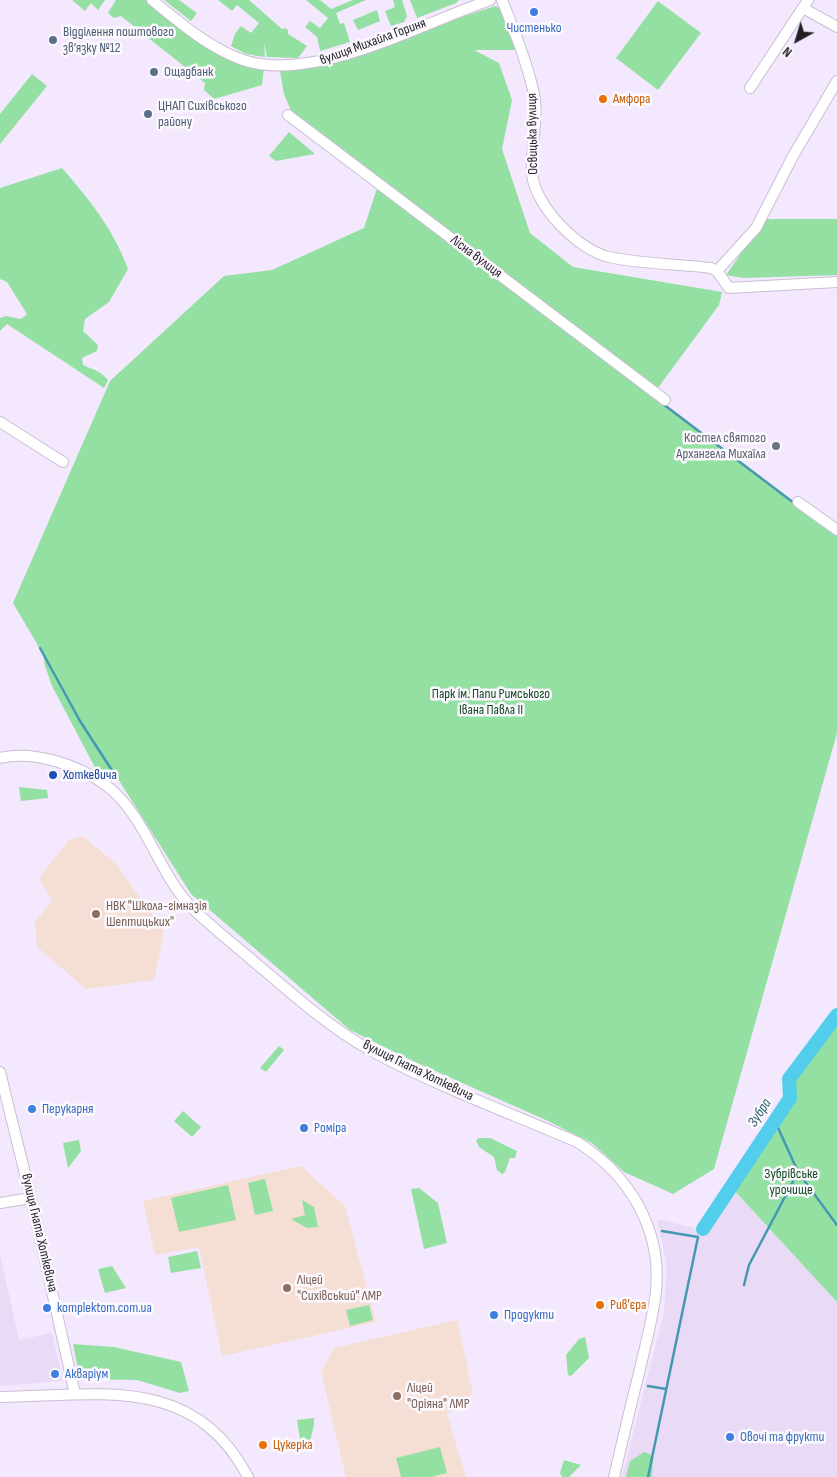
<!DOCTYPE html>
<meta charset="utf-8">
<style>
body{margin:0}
#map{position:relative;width:837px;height:1477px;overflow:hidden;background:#f3e8fd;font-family:"Sofia Sans Condensed",sans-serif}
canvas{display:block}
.north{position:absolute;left:772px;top:15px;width:50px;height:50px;-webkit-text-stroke:4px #fcf9fe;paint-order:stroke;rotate:219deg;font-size:14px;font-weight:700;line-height:20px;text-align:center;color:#221e26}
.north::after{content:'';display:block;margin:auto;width:18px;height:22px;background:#221e26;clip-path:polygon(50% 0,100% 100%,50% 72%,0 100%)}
</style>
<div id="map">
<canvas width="837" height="1477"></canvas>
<div class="north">N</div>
</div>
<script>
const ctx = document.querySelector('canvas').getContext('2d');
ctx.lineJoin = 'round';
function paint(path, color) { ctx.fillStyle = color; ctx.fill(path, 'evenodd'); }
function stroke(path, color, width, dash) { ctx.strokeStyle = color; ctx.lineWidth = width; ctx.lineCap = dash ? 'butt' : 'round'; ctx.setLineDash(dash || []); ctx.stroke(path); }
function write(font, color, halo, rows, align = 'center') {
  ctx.font = font + ' "Sofia Sans Condensed",sans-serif'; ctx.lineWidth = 5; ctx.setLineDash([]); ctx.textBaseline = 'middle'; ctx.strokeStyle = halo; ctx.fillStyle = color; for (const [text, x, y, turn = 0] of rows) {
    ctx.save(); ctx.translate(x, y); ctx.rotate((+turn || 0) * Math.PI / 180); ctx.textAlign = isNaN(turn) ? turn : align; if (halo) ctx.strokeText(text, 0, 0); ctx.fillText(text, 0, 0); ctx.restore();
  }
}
paint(new Path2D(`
 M 732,1188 L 837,1302 L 837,1477 L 622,1477 L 664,1312 L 667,1265 L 657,1219 L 699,1229 Z
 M 0,1255 L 19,1340 L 52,1333 L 63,1381 L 0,1386 Z`), '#e9daf6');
paint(new Path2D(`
 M 83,836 L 117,865 L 164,932 L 154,980 L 86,989 L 37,947 L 35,922 L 52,900 L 39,878 L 69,840 Z
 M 301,1166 L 345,1206 L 376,1322 L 222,1356 L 199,1247 L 155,1255 L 143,1201 Z
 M 457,1320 L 473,1393 L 447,1414 L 466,1477 L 346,1477 L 321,1372 L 334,1348 Z`), '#f5ded3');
paint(new Path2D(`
 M 72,0 L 105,0 L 98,10 L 91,3 L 85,11 Z
 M 116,0 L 146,0 L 182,29 L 264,68 L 262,85 L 214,99 L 204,90 L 205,83 L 121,16 L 114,18 L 108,13 Z
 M 164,0 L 179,0 L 197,13 L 191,21 Z
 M 218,0 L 249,0 L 282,29 L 285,28 L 288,30 L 288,34 L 307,46 L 298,58 L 267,57 L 264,43 L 265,57 L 246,54 L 231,46 L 235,34 L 241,26 L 251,33 L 259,23 L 237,5 L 232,11 Z
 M 306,0 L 320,0 L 331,9 L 353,0 L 366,0 L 336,13 L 340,24 L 344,23 L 350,42 L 320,51 L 317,37 L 305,27 L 310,21 L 320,28 L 328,18 Z
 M 393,0 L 402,0 L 407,16 L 404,22 L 391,26 L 385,11 L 395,7 Z
 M 410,0 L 459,0 L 456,3 L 417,18 Z
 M 658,1 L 701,33 L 658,90 L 616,58 Z
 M 495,6 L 502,9 L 517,50 L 474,50 L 499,63 L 512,100 L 502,149 L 530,233 L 573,267 L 722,292 L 719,305 L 652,396 L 837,536 L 837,733 L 714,1169 L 673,1194 L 624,1172 L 592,1143 L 548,1121 L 413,1061 L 350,1030 L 191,894 L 113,771 L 100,777 L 52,686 L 45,666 L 43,654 L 13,603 L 110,381 L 224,276 L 272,270 L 364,228 L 379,182 L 294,118 L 284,94 L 280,71 L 321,64 Z
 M 377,10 L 380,21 L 358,30 L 353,20 Z
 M 32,74 L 47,86 L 0,144 L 0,114 Z
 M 289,132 L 315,154 L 276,161 L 269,156 Z
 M 62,168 C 89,199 114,230 128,269 L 109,302 L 85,319 L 83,331 L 98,345 L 97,351 L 82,358 L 83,365 C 93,370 100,370 108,380 L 104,388 L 7,324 L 0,331 L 0,318 L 6,316 L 21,319 L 27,314 L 7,282 L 0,279 L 0,188 Z
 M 765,219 L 837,219 L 837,275 L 744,278 L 726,275 Z
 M 19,787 L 47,790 L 48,798 L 21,801 Z
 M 837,1015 L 837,1302 L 732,1188 L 789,1098 L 789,1079 Z
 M 279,1046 L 284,1050 L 266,1072 L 260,1068 Z
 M 183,1111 L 201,1127 L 192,1137 L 174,1121 Z
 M 479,1138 L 490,1138 L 517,1151 L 515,1158 L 510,1158 L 505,1172 L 502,1174 L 497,1170 L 494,1157 L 479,1147 L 476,1140 Z
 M 79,1140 L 81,1151 L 68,1168 L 63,1143 Z
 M 265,1179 L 273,1211 L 255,1215 L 248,1183 Z
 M 228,1185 L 236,1220 L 179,1232 L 171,1198 Z
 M 419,1188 L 438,1203 L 447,1243 L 424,1249 L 411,1189 Z
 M 302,1200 L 314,1207 L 318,1227 L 307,1228 L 291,1219 L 305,1215 Z
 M 197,1251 L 201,1268 L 171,1273 L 168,1257 Z
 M 112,1266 L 126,1288 L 105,1293 L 98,1269 Z
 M 369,1305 L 373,1320 L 350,1326 L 346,1310 Z
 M 585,1337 L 589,1358 L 571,1376 L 568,1375 L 566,1355 L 579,1339 Z
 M 73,1344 L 114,1347 L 181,1362 L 189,1391 L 180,1393 L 137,1380 L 80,1379 Z
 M 314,1418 L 314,1425 L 308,1450 L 302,1451 L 297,1420 Z
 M 440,1447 L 447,1473 L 431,1477 L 401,1477 L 396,1458 Z
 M 644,1452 L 650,1454 L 653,1460 L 652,1477 L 626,1477 L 630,1461 Z
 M 564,1460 L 581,1465 L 569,1477 L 562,1477 L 560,1473 Z`), '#94e0a3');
stroke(new Path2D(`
 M 663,404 L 708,438
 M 712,441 L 794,503
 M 40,648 L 80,721 L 115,775
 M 775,1121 L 798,1172 L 837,1225
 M 744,1285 L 749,1265 L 798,1172
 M 648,1386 L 666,1389
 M 648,1477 L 698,1237 L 662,1231`), '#4499b1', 2.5);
stroke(new Path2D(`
 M 703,1229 L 790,1098 L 789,1079 L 837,1015`), '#52ceec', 14);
const minor = new Path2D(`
 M 152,0 C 180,23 209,48 243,60 C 313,84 423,23 490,0
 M 502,0 C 514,30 527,62 534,94 C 539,116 530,150 532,174 C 535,206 578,250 609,257 C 641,264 679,264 711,268 L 717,271 L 729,288 L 837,282
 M 803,8 L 837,27
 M 750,88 L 808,0
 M 288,115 L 665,400
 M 717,271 L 756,228 L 793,156 L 837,81
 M 0,422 L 63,462
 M 798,502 L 837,530
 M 0,758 C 34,750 79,765 107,786 C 147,817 158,874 193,909 C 216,931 241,950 265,971 C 298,999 332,1029 370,1050 C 436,1086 508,1112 577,1142 C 629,1174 662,1229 656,1291 C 653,1319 645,1346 639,1373 C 630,1408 622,1443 614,1477
 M 0,1072 L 31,1198 L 75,1394
 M 0,1203 L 31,1198
 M 0,1397 C 97,1396 194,1373 248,1477`);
stroke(minor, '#c9bed2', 12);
stroke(minor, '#fff', 10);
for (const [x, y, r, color] of [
 [534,12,5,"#3f7fe0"],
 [53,40,5,"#5c6f8a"],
 [154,72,5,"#5c6f8a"],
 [603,99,5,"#e8710a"],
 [148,114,5,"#5c6f8a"],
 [776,446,5,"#6b7280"],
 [53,775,5,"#1a4fb4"],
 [96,914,5,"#8d6e63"],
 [32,1109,5,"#3f7fe0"],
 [304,1128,5,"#3f7fe0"],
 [287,1288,5,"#8d6e63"],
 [600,1305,5,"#e8710a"],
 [47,1308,5,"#3f7fe0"],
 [494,1315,5,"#3f7fe0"],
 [55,1374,5,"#3f7fe0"],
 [397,1396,5,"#8d6e63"],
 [730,1437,5,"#3f7fe0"],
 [263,1445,5,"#e8710a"]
]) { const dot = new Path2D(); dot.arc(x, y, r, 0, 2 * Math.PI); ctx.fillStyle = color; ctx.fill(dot); stroke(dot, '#fcf9fe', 2); }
write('14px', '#366cbe', '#fcf9fe', [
 ["Чистенько",534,28,"center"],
 ["Перукарня",42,1109],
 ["Роміра",314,1128],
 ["komplektom.com.ua",57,1308],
 ["Продукти",504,1315],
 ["Акваріум",65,1374],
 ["Овочі та фрукти",740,1437]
], 'left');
write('14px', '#4e5e75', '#fcf9fe', [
 ["Відділення поштового",63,32],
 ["зв’язку №12",63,48],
 ["Ощадбанк",164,72],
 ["ЦНАП Сихівського",158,106],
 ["району",158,122]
], 'left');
write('14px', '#221e26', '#fcf9fe', [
 ["вулиця Михайла Гориня",373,42,-20],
 ["Освицька вулиця",533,134,-91],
 ["Лісна вулиця",476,257,37],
 ["вулиця Гната Хоткевича",418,1071,26],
 ["вулиця Гната Хоткевича",39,1233,77]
]);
write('14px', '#c56008', '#fcf9fe', [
 ["Амфора",613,99],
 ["Рив'єра",610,1305],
 ["Цукерка",273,1445]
], 'left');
write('14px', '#5b616d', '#fcf9fe', [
 ["Костел святого",766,438],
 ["Архангела Михаїла",766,454]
], 'right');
write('14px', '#114923', '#fcf9fe', [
 ["Парк ім. Папи Римського",491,694],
 ["Івана Павла ІІ",491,710],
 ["Зубрівське",791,1174],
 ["урочище",791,1190]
]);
write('14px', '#164399', '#fcf9fe', [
 ["Хоткевича",63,775]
], 'left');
write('14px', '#785e54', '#fcf9fe', [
 ["НВК \"Школа-гімназія",106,906],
 ["Шептицьких\"",106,922],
 ["Ліцей",297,1280],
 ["\"Сихівський\" ЛМР",297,1296],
 ["Ліцей",407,1388],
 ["\"Оріяна\" ЛМР",407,1404]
], 'left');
write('italic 15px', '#2c5f6c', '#fcf9fe', [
 ["Зубра",760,1113,-57]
]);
</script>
